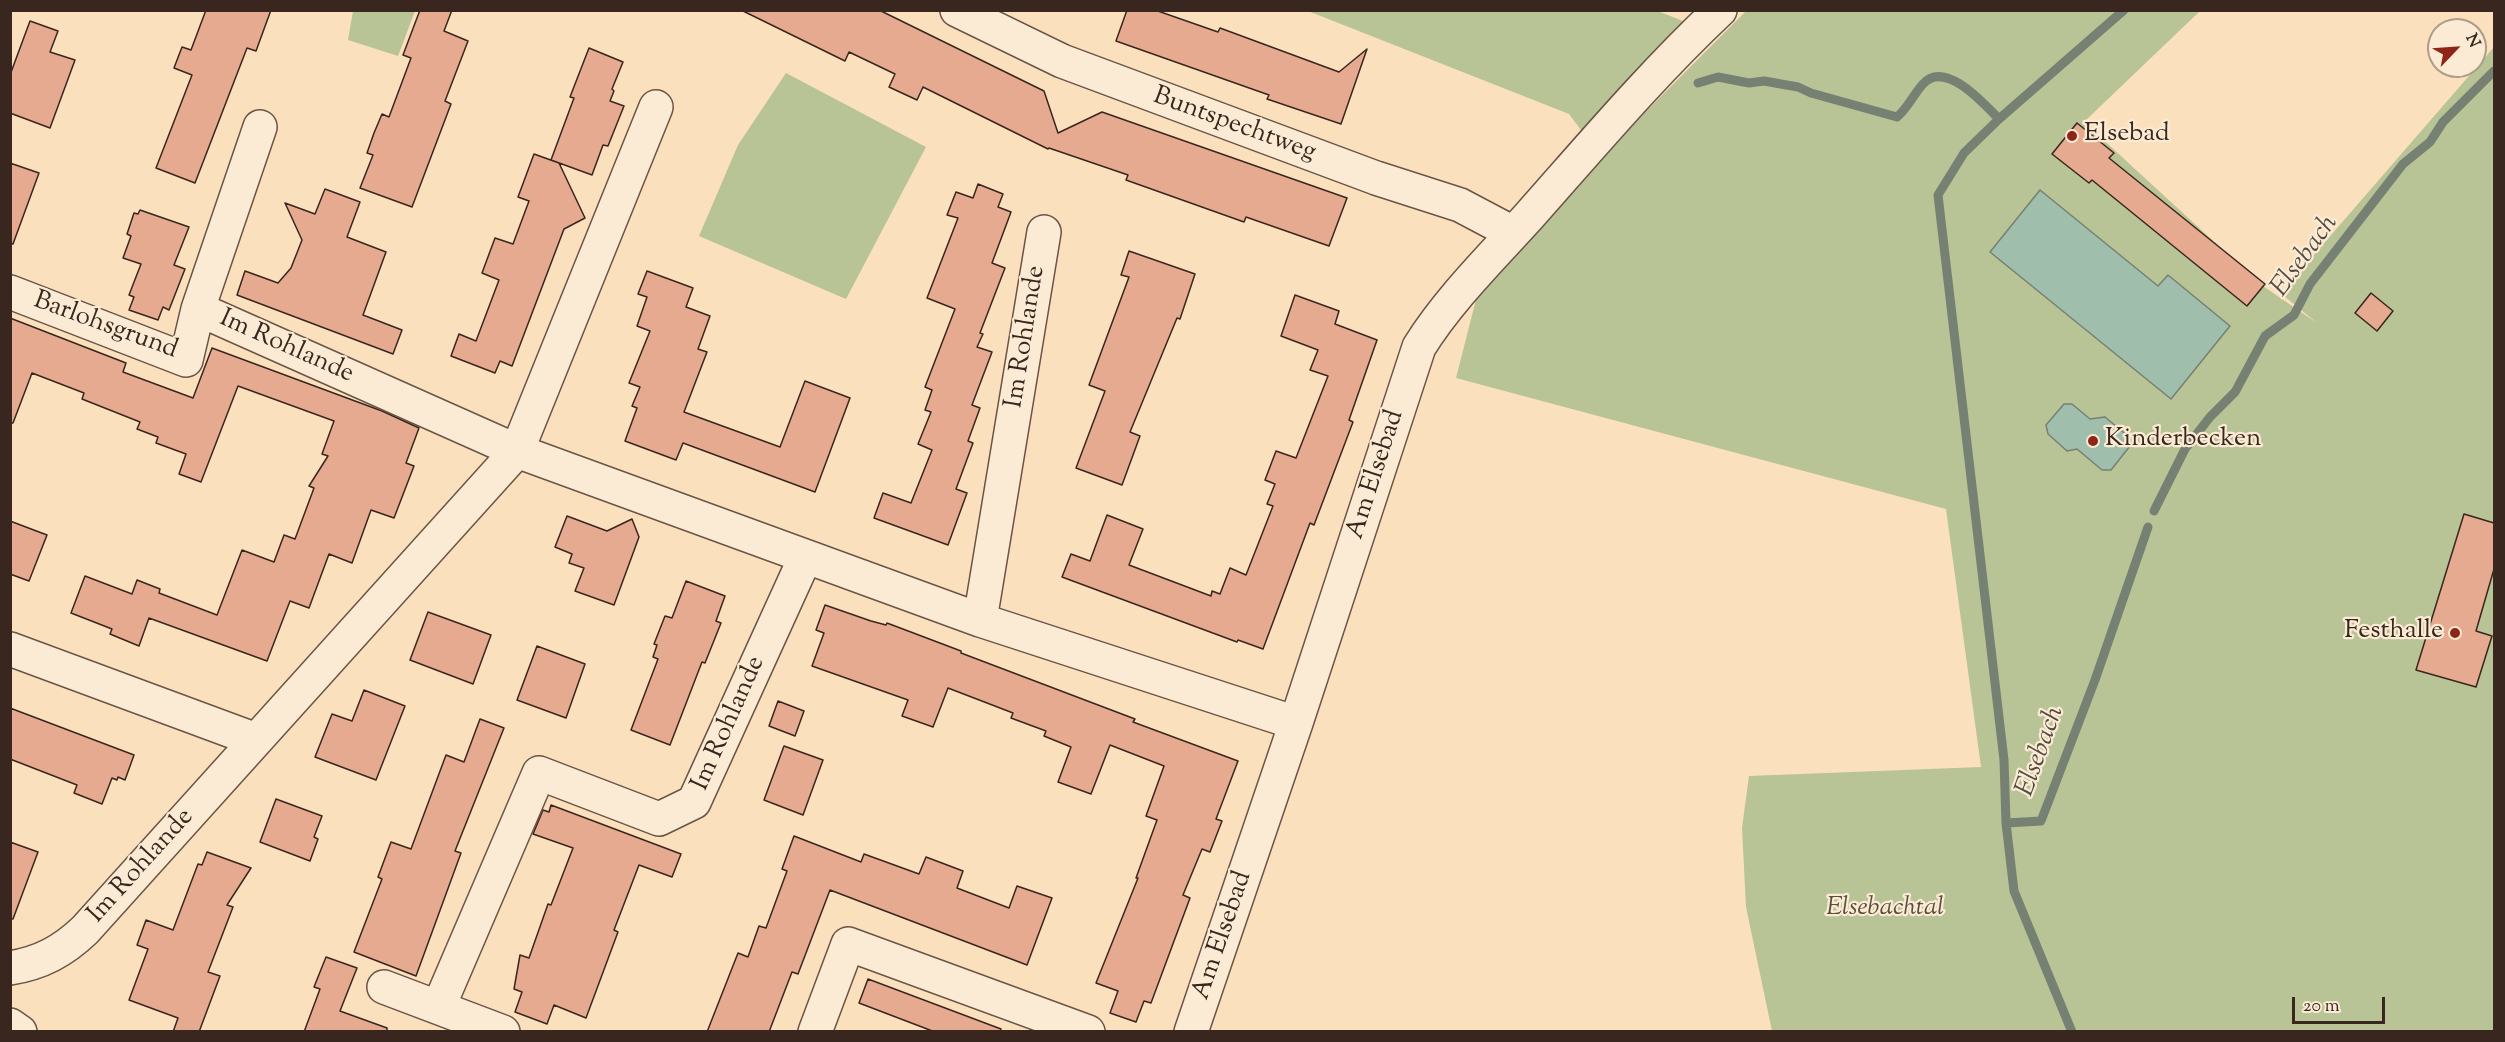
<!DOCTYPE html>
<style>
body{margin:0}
#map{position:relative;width:2505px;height:1042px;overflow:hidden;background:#fbe0bd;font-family:"Sorts Mill Goudy",serif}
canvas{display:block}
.frame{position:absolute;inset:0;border:12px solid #39261e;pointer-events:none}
.north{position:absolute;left:2427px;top:18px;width:60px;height:60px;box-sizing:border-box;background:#fcebd4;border:2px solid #ae9c8b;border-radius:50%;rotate:65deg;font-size:16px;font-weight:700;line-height:24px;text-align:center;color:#39261e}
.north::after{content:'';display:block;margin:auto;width:21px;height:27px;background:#8f2418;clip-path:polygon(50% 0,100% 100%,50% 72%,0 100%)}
.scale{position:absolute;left:2292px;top:997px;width:93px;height:27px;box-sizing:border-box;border:3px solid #39261e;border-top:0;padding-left:8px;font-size:18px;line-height:21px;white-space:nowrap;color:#39261e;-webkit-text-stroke:4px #fcebd4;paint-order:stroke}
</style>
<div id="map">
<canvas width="2505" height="1042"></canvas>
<div class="frame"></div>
<div class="north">N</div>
<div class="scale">20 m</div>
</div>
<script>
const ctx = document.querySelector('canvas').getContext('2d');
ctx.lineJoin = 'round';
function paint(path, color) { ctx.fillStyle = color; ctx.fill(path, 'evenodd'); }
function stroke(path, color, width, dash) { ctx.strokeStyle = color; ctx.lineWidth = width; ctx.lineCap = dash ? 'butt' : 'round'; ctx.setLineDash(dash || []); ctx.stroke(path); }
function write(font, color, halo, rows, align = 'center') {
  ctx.font = font + ' "Sorts Mill Goudy",serif'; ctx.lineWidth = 4.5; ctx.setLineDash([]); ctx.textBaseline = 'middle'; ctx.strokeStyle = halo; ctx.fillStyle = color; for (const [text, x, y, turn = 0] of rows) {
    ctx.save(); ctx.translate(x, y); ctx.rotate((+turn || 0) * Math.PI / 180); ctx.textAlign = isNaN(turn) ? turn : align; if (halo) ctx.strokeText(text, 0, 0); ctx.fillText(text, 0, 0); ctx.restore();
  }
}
paint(new Path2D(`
 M 1655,10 L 1683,21 L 1584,134 L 1569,114 L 1308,11 Z
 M 353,11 L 415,11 L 398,56 L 348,40 Z
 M 1746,11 L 2200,11 L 2084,122 L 2260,284 L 2317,323 L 2284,296 L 2312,257 L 2494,47 L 2494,1031 L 1772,1031 L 1746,907 L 1742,828 L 1749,776 L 1981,767 L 1946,509 L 1456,378 L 1482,276 Z
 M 786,73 L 926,147 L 846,299 L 699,236 L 738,145 Z`), '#b8c396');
const water = new Path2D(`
 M 2040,190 L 2158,286 L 2168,275 L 2230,326 L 2171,399 L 1990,252 Z
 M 2064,404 L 2072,404 L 2090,419 L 2105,417 L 2129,437 L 2130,446 L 2111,470 L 2102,470 L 2077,449 L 2067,451 L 2048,434 L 2046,425 Z`);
paint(water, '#9fbeac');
stroke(water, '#768173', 1.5);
stroke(new Path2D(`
 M 1698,83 L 1718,77 L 1749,83 L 1764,81 L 1798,87 L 1811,93 L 1897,117 C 1908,108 1913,95 1923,84 C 1945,59 1984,104 1999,119
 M 2154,511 L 2185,449 L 2210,417 L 2235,392 L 2265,336 L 2294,315 L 2310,284 L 2403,164 L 2430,142 L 2443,122 L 2494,71
 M 2006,823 L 2041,821 L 2095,680 L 2148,527
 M 2072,1032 L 2014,891 L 2006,823 L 2004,760 L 1938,195 L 1964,153 L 1999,119 L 2124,10`), '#768173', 9);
const building = new Path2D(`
 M 206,10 L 271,10 L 256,51 L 247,48 L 195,183 L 156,168 L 192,75 L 174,68 L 182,47 L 191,50 Z
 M 420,10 L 452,10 L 444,31 L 468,41 L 445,101 L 451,104 L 412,207 L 360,188 L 373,155 L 367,153 L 374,133 L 382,114 L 389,117 L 411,58 L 403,55 Z
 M 741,10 L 879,10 L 1044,91 L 1058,133 L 1102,112 L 1347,198 L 1329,246 L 1246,217 L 1244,222 L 1126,180 L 1128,175 L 1049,148 L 1048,149 L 923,87 L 917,100 L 889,87 L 895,74 L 849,52 L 845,61 Z
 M 1127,10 L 1155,10 L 1218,32 L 1220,28 L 1339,72 L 1367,49 L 1341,124 L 1267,99 L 1269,95 L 1116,41 Z
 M 30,21 L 58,31 L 50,52 L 75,60 L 50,128 L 10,113 L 10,75 Z
 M 589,48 L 623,62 L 612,89 L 614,91 L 610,101 L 624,106 L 608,146 L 603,145 L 592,175 L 551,160 L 574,98 L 570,97 Z
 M 2077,123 L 2114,153 L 2109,158 L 2265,284 L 2247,306 L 2092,180 L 2089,183 L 2052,154 Z
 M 534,154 L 559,163 L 585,218 L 564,229 L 512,366 L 500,361 L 495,373 L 451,356 L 459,334 L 476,341 L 499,280 L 482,273 L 495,238 L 513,244 L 529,201 L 518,197 Z
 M 10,163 L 39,173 L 13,244 L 10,243 Z
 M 978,184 L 1003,194 L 998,207 L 1011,212 L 992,263 L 1005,268 L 980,333 L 983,334 L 977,347 L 992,352 L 972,405 L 980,408 L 968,441 L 973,443 L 956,489 L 967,493 L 948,545 L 874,518 L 883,493 L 911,503 L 932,450 L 918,444 L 931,412 L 925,410 L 932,390 L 925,387 L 955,309 L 927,298 L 958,218 L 947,215 L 956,192 L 973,198 Z
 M 325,189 L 360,202 L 347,237 L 386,252 L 363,315 L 402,330 L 393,354 L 237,295 L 245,271 L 278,283 L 291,268 L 302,240 L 285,203 L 315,214 Z
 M 140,210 L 189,227 L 174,265 L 185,269 L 169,310 L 163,307 L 158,320 L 129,310 L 134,297 L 129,295 L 141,264 L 123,258 L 131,236 L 127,234 L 134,213 L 138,214 Z
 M 1129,251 L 1195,274 L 1180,319 L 1177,318 L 1130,432 L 1140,436 L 1122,485 L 1076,468 L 1105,391 L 1089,385 L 1129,277 L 1121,275 Z
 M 647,271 L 693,288 L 686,307 L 710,316 L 698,349 L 707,352 L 684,412 L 780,447 L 805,381 L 850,398 L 815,492 L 683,443 L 676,460 L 625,441 L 637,408 L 632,406 L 640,387 L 629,383 L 650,331 L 637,326 L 647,297 L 638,294 Z
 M 2371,293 L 2393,311 L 2377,331 L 2355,313 Z
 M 1295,295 L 1339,311 L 1335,324 L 1377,340 L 1349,420 L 1353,422 L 1314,525 L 1310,523 L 1263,649 L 1238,640 L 1237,642 L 1062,577 L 1071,554 L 1090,561 L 1107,515 L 1143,529 L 1129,565 L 1211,596 L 1212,591 L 1220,594 L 1230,568 L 1246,575 L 1273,506 L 1267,504 L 1275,484 L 1265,480 L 1276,451 L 1296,458 L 1328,376 L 1310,370 L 1318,350 L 1281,336 Z
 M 10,318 L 126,363 L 123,372 L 193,398 L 212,348 L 382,411 L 419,428 L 406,463 L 414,466 L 394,518 L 371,510 L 352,563 L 329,554 L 309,608 L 290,601 L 267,661 L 149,618 L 139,646 L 110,634 L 112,629 L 71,613 L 85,576 L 132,594 L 137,580 L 160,589 L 159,593 L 217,615 L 242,550 L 274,562 L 284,535 L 295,539 L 314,488 L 309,486 L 328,456 L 322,454 L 334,421 L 238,386 L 201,482 L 179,474 L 186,454 L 156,443 L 158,437 L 137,429 L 140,422 L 82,399 L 84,393 L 32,373 L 13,423 L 10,423 Z
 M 2464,514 L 2494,523 L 2494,569 L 2476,631 L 2492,636 L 2476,687 L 2416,670 Z
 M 567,516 L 607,531 L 632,519 L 639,537 L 614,605 L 575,591 L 584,568 L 569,563 L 572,554 L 555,547 Z
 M 10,521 L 47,535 L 29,581 L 10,574 Z
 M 686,581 L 725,596 L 716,621 L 721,623 L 705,663 L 702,662 L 670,745 L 631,730 L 658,659 L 653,657 L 657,645 L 654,644 L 665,616 L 672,618 Z
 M 825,605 L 871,621 L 886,625 L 887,623 L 961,651 L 961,653 L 1135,719 L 1133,722 L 1238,761 L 1216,819 L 1222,821 L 1210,852 L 1202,849 L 1183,895 L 1190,898 L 1151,1003 L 1144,1001 L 1136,1022 L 1110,1013 L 1118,991 L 1096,983 L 1138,878 L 1136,878 L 1157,820 L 1146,816 L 1164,766 L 1110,745 L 1091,794 L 1058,782 L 1071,747 L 1044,736 L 1046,731 L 1011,718 L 1013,713 L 948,688 L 933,727 L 902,716 L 908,700 L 812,666 L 824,633 L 816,630 Z
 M 428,612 L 491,635 L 473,684 L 410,660 Z
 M 537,646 L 585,664 L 566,718 L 517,700 Z
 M 364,690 L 405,706 L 376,780 L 315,757 L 332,714 L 352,721 Z
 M 778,701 L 804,711 L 795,736 L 769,726 Z
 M 10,708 L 134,755 L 125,780 L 118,777 L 117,780 L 112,778 L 102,804 L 74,793 L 77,785 L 10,759 Z
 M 480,719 L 504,728 L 455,851 L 461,853 L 416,976 L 354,952 L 382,879 L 378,877 L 391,842 L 411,849 L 446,755 L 464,762 Z
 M 784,746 L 823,760 L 803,815 L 764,800 Z
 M 276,799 L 322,816 L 314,837 L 318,839 L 310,861 L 260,842 Z
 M 551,805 L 681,854 L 672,877 L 639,865 L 614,930 L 618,932 L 586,1018 L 554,1005 L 547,1024 L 515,1012 L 522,992 L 514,989 L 520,955 L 529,958 L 548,904 L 551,905 L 573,848 L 533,834 L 543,810 L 549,812 Z
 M 794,836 L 861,862 L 864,854 L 919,874 L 926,857 L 963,871 L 957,888 L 1009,908 L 1017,886 L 1052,898 L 1027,965 L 830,890 L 798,974 L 792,972 L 769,1032 L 707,1032 L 738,953 L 748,957 L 759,926 L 766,928 L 787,871 L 782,869 Z
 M 10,842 L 38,852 L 13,919 L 10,919 Z
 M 207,852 L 251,868 L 227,905 L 233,907 L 208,972 L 220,976 L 199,1032 L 173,1032 L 178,1018 L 129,1000 L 148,949 L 137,945 L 146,920 L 173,930 L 198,864 L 202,865 Z
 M 326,957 L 357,968 L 340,1011 L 387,1028 L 387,1032 L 304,1032 L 320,989 L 314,987 Z
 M 868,979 L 1001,1029 L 1000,1032 L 935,1032 L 859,1003 Z`);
paint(building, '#e5aa8f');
stroke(building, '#39261e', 1.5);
const minor = new Path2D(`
 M 957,10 L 1062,61 L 1376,178 L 1460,205 L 1513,233
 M 260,127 L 198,309 L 517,451 L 656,107
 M 1044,232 L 980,620 L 1296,723
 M 10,292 L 186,360 L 198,309
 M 10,649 L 256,740
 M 10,968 C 41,963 63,951 85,930 L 517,451 L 980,620
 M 384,987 L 503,1032
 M 439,1006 L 539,773 L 659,819 L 694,802 L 805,558
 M 10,1025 L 20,1032
 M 815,1032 L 848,944 L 1088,1032
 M 1191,1032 L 1296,723 L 1419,347 C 1449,299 1492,257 1530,215 C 1592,145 1652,74 1720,10`);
stroke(minor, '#6a5446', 36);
stroke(minor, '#fcebd4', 33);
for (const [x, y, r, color] of [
 [2072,136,6,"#8f2418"],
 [2093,441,6,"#8f2418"],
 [2455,633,6,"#8f2418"]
]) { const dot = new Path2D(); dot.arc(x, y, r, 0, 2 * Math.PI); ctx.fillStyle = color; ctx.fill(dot); stroke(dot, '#fcebd4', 2); }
write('26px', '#39261e', '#fcebd4', [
 ["Buntspechtweg",1234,126,20],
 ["Barlohsgrund",105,327,20],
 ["Im Rohlande",1027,337,-81],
 ["Im Rohlande",286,348,24],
 ["Am Elsebad",1377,475,-72],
 ["Im Rohlande",730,724,-66],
 ["Im Rohlande",142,867,-48],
 ["Am Elsebad",1224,936,-71]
]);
write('26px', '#39261e', '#fcebd4', [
 ["Elsebad",2084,136],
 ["Kinderbecken",2105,441],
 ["Festhalle",2443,633,"right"]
], 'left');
write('italic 26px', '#594d3c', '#fcebd4', [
 ["Elsebachtal",1885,910]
]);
write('italic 27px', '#524c42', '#fcebd4', [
 ["Elsebach",2306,257,-54],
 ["Elsebach",2042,752,-70]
]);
</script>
